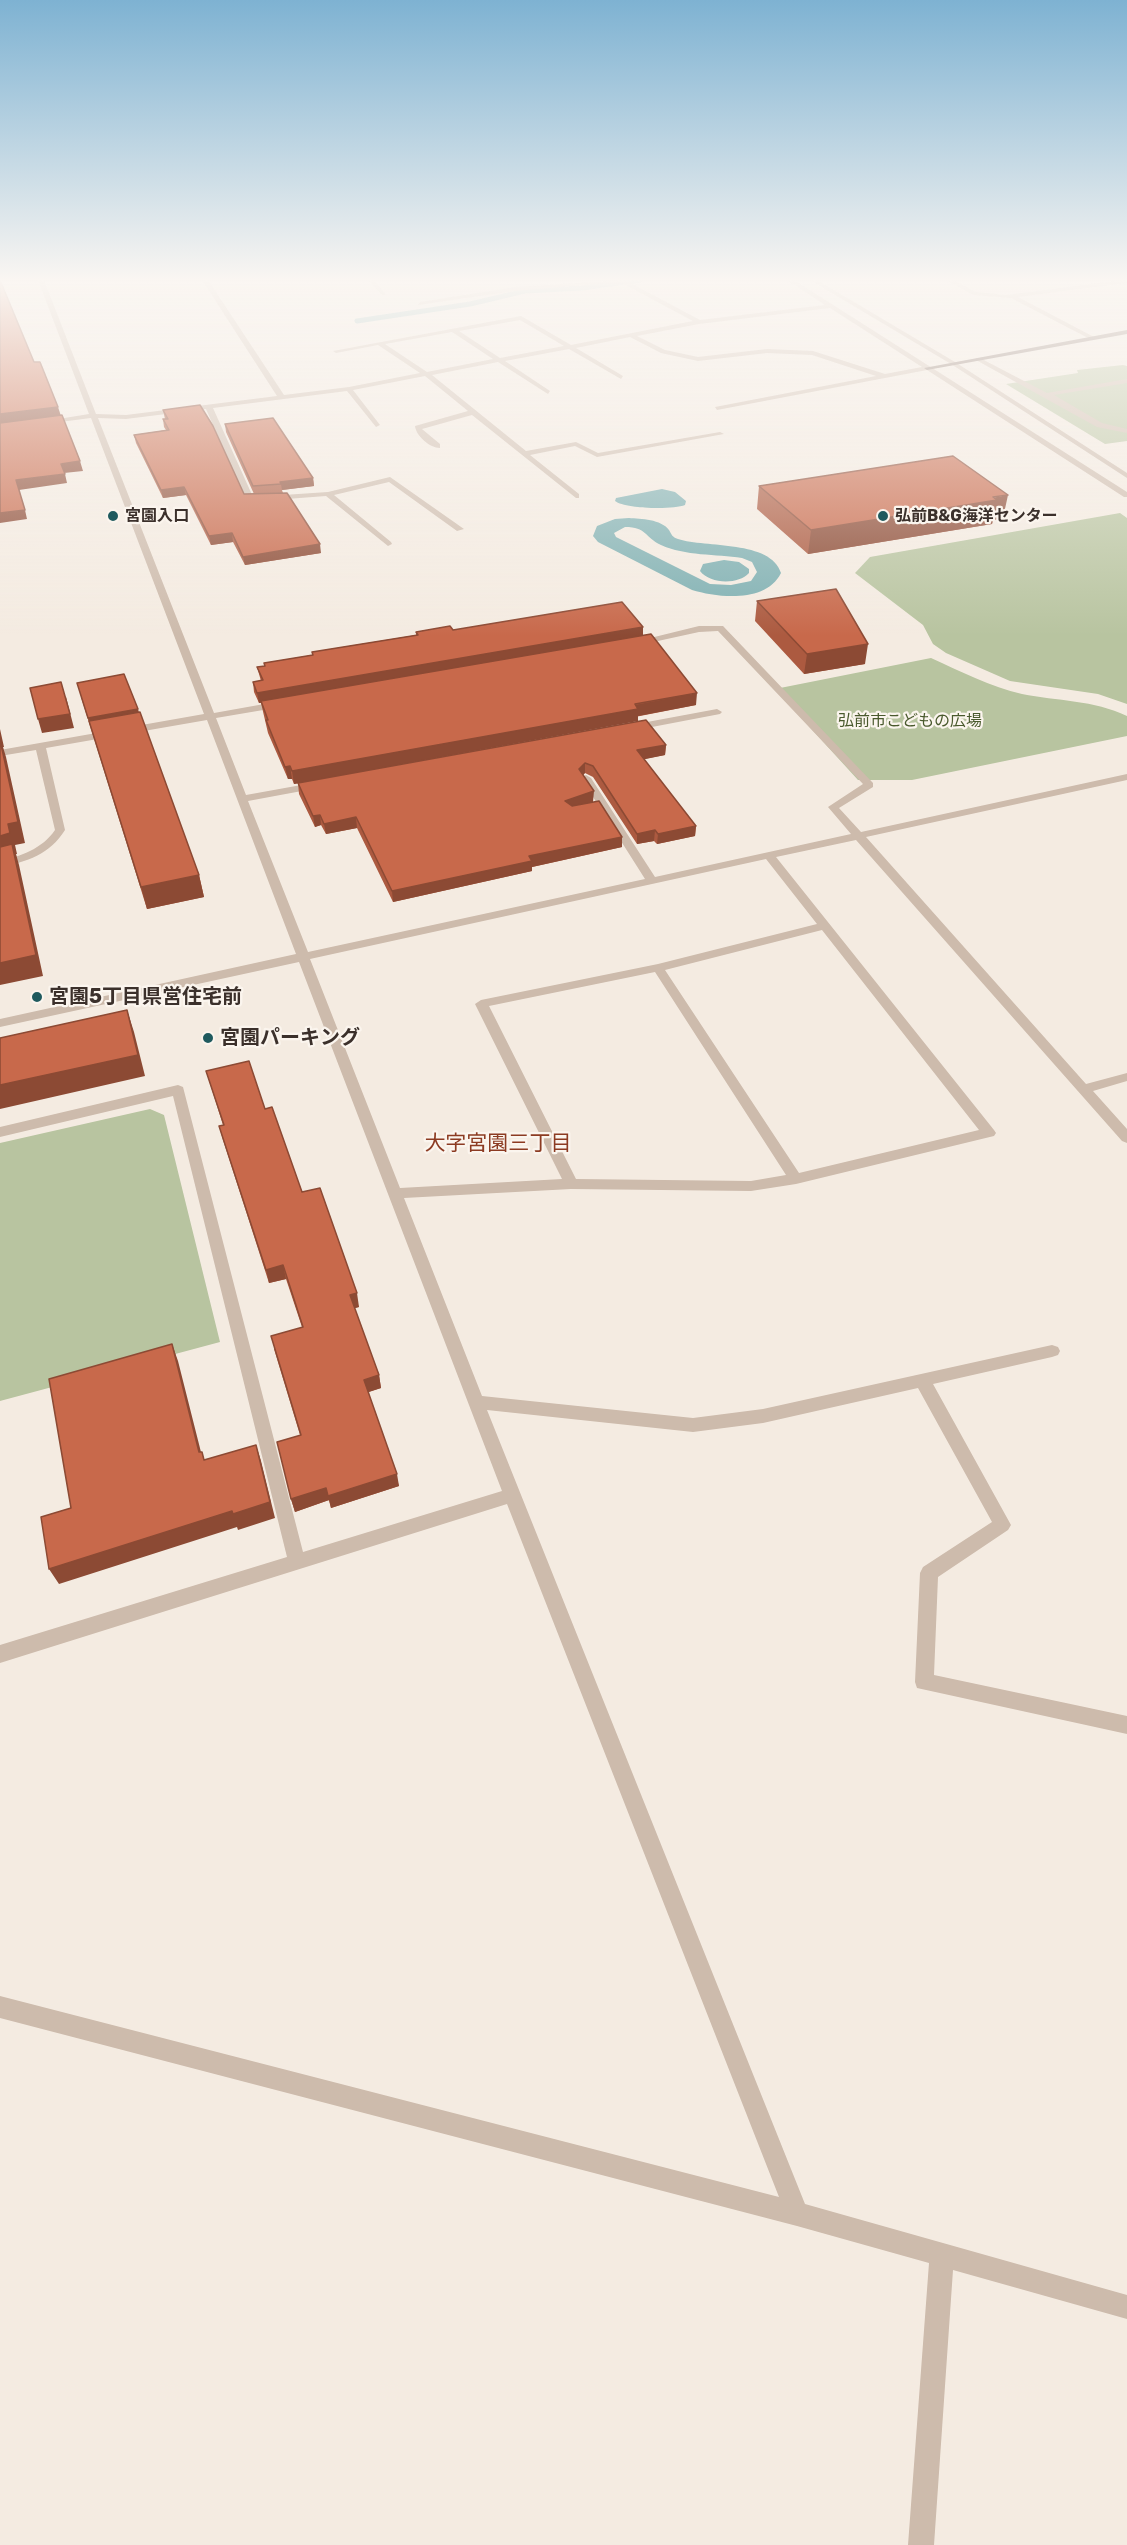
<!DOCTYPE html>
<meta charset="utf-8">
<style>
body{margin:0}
canvas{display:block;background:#f4ebe1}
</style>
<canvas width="1127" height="2545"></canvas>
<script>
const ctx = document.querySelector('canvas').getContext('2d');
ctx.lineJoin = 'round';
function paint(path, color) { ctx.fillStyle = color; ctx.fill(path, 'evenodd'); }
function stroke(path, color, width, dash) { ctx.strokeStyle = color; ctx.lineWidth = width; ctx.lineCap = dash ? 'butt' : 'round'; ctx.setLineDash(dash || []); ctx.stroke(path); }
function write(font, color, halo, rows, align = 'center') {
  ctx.font = font + ' Rubik,"Noto Sans JP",sans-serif'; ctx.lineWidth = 4.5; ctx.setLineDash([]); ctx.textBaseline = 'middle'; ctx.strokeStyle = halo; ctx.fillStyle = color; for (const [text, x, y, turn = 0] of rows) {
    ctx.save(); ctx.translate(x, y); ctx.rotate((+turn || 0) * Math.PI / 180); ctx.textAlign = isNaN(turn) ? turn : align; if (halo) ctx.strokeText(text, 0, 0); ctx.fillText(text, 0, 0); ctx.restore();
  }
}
paint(new Path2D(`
 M 1123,365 L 1127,366 L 1127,441 L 1105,444 L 1006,384 L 1078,373 L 1077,370 Z
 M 1120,513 L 1127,518 L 1127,704 L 1098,694 L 1010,681 L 946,653 L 933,644 L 923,625 L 855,573 L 870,557 Z
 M 931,658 C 960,671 991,687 1022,694 C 1057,701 1094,700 1127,716 L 1127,736 L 912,780 L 858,780 L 775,689 Z
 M 150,1109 L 164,1115 L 220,1342 L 0,1401 L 0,1143 Z`), '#b8c4a0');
paint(new Path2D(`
 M 662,489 L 675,492 L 686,501 L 685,505 C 673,510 625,509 615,501 L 616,498 Z
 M 629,518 C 641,519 661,519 669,530 C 672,535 672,537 678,539 C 706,548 771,540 781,573 C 766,603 719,598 692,590 L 598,542 L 593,536 L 597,526 L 615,519 ZM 625,527 C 647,527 644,537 661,545 C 685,556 716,554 742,558 L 752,562 L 757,572 L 751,581 L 731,585 L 710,584 L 616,537 L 614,533 Z
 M 724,560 L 739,562 L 749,569 L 749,573 C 738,585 710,584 700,571 L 703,564 Z`), '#7fb0b2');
stroke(new Path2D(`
 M 357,321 L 470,304 L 525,291 L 582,288 L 640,280`), '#7fb0b2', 5);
paint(new Path2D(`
 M 38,280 L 44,280 L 96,414 L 126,415 L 277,396 L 202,280 L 208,280 L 284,395 L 349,387 L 420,373 L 378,345 L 336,353 L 333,351 L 521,316 L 571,345 L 693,321 L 620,282 L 515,291 L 418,305 L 420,302 L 515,287 L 625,280 L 700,320 L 825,305 L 787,280 L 794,280 L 1127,492 L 1127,497 L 1124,497 L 927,370 L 717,410 L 715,407 L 876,376 L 812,355 L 767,353 L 698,361 L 661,353 L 630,337 L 576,348 L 623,376 L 621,379 L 569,349 L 505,361 L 550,391 L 548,394 L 498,362 L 432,375 L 526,451 L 576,442 L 598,453 L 720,432 L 724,434 L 597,457 L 575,446 L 530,455 L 579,494 L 579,498 L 576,498 L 472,415 L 422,429 L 440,444 L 440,448 C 430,448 416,436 415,426 L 468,411 L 425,376 L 353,390 L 380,425 L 376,427 L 347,391 L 213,408 L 253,497 L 328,492 L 390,477 L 464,529 L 457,531 L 389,482 L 334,495 L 391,542 L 392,544 L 388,546 L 326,496 L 247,502 L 206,409 L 126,419 L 98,418 L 214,713 L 281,701 L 286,704 L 281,707 L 216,718 L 246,795 L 318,782 L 323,785 L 318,788 L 248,801 L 308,952 L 645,879 L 581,778 L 586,775 L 591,778 L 655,877 L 851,834 L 828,807 L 863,784 L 718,631 L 699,632 L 635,646 L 630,643 L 699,626 L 723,626 L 873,783 L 873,787 L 839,808 L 861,832 L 1127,774 L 1127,780 L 866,837 L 1086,1084 L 1127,1073 L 1127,1081 L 1093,1091 L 1127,1129 L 1127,1143 L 1122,1141 L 856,840 L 776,857 L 994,1130 L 996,1133 L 994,1136 L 796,1184 L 751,1191 L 571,1189 L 404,1198 L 482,1396 L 693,1418 L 763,1409 L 1052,1345 L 1058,1347 L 1060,1351 L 1058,1355 L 1052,1357 L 933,1384 L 1011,1525 L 1008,1530 L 938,1577 L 934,1675 L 1127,1716 L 1127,1734 L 917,1688 L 915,1682 L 920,1573 L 923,1567 L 992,1522 L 918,1388 L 763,1423 L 693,1432 L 487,1410 L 805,2204 L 1127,2295 L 1127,2319 L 953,2270 L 934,2545 L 908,2545 L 929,2263 L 797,2226 L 0,2018 L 0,1996 L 779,2197 L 507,1504 L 0,1663 L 0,1645 L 287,1557 L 173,1096 L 0,1137 L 0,1127 L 178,1085 L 183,1087 L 303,1552 L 502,1491 L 299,962 L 0,1027 L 0,1019 L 296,954 L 207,720 L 46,748 L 65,830 C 50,854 27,862 0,867 L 0,861 C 21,856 42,849 55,830 L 36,750 L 0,756 L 0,750 L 204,714 L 91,418 L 44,424 L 40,422 L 89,414 ZM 830,308 L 922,367 L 885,374 L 813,351 L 767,349 L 698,357 L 665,350 L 637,336 L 699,324 ZM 520,320 L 564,346 L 500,358 L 459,331 ZM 452,332 L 493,359 L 427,372 L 385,344 ZM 766,859 L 817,924 L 658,964 L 481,1000 L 475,1004 L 562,1179 L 400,1188 L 310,959 ZM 822,930 L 979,1130 L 799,1173 L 665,970 ZM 655,972 L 786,1175 L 751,1181 L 576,1179 L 489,1006 Z
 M 368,280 L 374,280 L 386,295 L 382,295 Z
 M 810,280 L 817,280 L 955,362 L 1127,473 L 1127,478 L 951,364 Z
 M 946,280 L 953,280 L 976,292 L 1006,295 L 1122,280 L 1127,280 L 1127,283 L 1018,297 L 1094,337 L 1092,340 L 1011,298 L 973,295 Z
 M 976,358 L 980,358 L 1047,393 L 1127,379 L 1127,383 L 1054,395 L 1102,423 L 1127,429 L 1127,433 L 1097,427 L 976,360 Z
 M 717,709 L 722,712 L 720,714 L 631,731 L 626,728 L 631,725 Z`), '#cdbbac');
paint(new Path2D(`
 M 1127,330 L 1127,334 L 927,370 L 924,368 Z`), '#7d675c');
paint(new Path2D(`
 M 163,410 L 244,494 L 254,494 L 226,432 L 225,424 L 313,478 L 314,486 L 282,490 L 283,493 L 321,553 L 245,565 L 233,542 L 211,545 L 186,495 L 163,498 L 136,443 L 134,435 L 166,430 L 164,427 L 163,419 L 165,419 Z
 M 759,486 L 1003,518 L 993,520 L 992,524 L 808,554 L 757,509 Z
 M 757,601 L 865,664 L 804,674 L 755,621 Z
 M 643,627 L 643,635 L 696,705 L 294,784 L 292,779 L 288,779 L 268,733 L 261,703 L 259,703 L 254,692 L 253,682 L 261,681 L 257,667 L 264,666 L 264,663 L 312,655 L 312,652 L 416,635 L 416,632 Z
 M 81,697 L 139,713 L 199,875 L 204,897 L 147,909 Z
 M 666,745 L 665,755 L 644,759 L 696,826 L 695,836 L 657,844 L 654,841 L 637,844 L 593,777 L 585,773 L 583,775 L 593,802 L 622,837 L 622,847 L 532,867 L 532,871 L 393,902 L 357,828 L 326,834 L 321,825 L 315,827 L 299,794 L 298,783 Z
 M 206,1071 L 265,1109 L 302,1192 L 359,1307 L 354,1308 L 379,1375 L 381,1388 L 368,1392 L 399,1486 L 331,1508 L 329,1500 L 295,1512 L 291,1499 L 300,1435 L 274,1349 L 302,1327 L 286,1279 L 269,1283 L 223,1140 L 219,1126 L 223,1125 Z`), '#ac5a40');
paint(new Path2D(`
 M 58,407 L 61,416 L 0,424 L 0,414 Z
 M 80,461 L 83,471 L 64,473 L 61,464 Z
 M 65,474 L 67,483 L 19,490 L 16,480 Z
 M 313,478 L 314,486 L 282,490 L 281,484 L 280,482 Z
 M 184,487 L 186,495 L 163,498 L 161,490 Z
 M 1008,495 L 1003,518 L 993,520 L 992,524 L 808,554 L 811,530 Z
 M 25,510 L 27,519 L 0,523 L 0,513 Z
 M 232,533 L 233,542 L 211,545 L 209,536 Z
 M 320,544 L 321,553 L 245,565 L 243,557 Z
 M 643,627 L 643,637 L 259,703 L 257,693 Z
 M 868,644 L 865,664 L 804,674 L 807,654 Z
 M 697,693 L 696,705 L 638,716 L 638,721 L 294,784 L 292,771 Z
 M 66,697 L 74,728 L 42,733 L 38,719 Z
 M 138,709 L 142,723 L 89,721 L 92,732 L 88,718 Z
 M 0,729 L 4,747 L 3,747 L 6,757 L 25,843 L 15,845 L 17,854 L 16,854 L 19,865 L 43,976 L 0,985 L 0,836 L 8,824 L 0,748 Z
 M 666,745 L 665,755 L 636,761 L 637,750 Z
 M 585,763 L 585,773 L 579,779 L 579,769 Z
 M 290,766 L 292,779 L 288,779 L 285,767 Z
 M 594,791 L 593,802 L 565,812 L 565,801 Z
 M 320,815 L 321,825 L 315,827 L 313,816 Z
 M 356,817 L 357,828 L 326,834 L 324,824 Z
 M 696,826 L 695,836 L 657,844 L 658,834 Z
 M 655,830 L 654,841 L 637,844 L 637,834 Z
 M 622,837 L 622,847 L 532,867 L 532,871 L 393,902 L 392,891 L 529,856 Z
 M 199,875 L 204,897 L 147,909 L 141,887 Z
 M 127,1010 L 134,1032 L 145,1076 L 0,1109 L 0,1085 Z
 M 283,1265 L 286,1279 L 269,1283 L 266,1270 Z
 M 357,1293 L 359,1307 L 352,1309 L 350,1295 Z
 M 172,1344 L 178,1361 L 205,1468 L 199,1452 Z
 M 379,1375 L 381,1388 L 366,1393 L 364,1380 Z
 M 256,1445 L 261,1461 L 275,1518 L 238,1530 L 237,1527 L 59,1584 L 49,1569 Z
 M 397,1474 L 399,1486 L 331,1508 L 328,1496 Z
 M 326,1488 L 329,1500 L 295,1512 L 291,1499 Z`), '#8c4a34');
const building = new Path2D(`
 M 0,280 L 34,362 L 40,362 L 58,407 L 0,414 Z
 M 200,405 L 213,426 L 244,494 L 287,493 L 320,544 L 243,557 L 232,533 L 209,536 L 184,487 L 161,490 L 134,435 L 169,430 L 163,419 L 168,419 L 163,410 Z
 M 62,415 L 80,461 L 61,464 L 65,474 L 16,480 L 25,510 L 0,513 L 0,423 Z
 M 273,418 L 313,478 L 280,482 L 281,484 L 253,486 L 225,424 Z
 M 953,456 L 1008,495 L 993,497 L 997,500 L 811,530 L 759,486 Z
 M 836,589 L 868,644 L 807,654 L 757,601 Z
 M 622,602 L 643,627 L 257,693 L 253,682 L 263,680 L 257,667 L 265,666 L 264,663 L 313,655 L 312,652 L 418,635 L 416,632 L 450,626 L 453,630 Z
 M 651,634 L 697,693 L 635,704 L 638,709 L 292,771 L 290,766 L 285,767 L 266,720 L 268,720 L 261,701 Z
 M 124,674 L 138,709 L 88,718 L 77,683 Z
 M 61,682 L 70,714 L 38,719 L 30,688 Z
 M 140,712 L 199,875 L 141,887 L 89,721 Z
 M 646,720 L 666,745 L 637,750 L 696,826 L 658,834 L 655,830 L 637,834 L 593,766 L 585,763 L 579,769 L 594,791 L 565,801 L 572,806 L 599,801 L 622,837 L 529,856 L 532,861 L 392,891 L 356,817 L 324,824 L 320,815 L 313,816 L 298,783 Z
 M 0,740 L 18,822 L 8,824 L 10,833 L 0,836 Z
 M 12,844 L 36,955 L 0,963 L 0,847 Z
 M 127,1010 L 138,1055 L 0,1085 L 0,1038 Z
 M 249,1061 L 265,1109 L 272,1107 L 302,1192 L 320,1188 L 357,1293 L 350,1295 L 379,1375 L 364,1380 L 397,1474 L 328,1496 L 326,1488 L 291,1499 L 277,1442 L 301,1435 L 271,1336 L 303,1327 L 283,1265 L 266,1270 L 219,1126 L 224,1125 L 206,1071 Z
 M 172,1344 L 199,1452 L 202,1452 L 204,1460 L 256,1445 L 270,1502 L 233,1514 L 232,1511 L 49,1569 L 41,1517 L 71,1508 L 49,1379 Z`);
paint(building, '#c8694b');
stroke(building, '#8c4a34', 1.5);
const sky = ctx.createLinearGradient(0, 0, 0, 636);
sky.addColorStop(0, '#7eb2d2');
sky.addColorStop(0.44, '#faf6f2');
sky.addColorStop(1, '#faf6f200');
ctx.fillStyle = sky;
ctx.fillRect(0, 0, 1127, 636);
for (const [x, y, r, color] of [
 [113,516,6,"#1f5a5e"],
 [883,516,6,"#1f5a5e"],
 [37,997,6,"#1f5a5e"],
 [208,1038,6,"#1f5a5e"]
]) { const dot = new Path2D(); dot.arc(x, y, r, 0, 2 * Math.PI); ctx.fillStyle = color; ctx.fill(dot); stroke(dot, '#fbf5ee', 2); }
write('bold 16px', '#3b302b', '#fbf5ee', [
 ["宮園入口",125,516],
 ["弘前B&G海洋センター",895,516]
], 'left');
write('16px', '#4a5a2e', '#fbf5ee', [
 ["弘前市こどもの広場",910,721]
]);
write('bold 20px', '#3b302b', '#fbf5ee', [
 ["宮園5丁目県営住宅前",49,997],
 ["宮園パーキング",220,1038]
], 'left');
write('21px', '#8c3b22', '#fbf5ee', [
 ["大字宮園三丁目",498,1144]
]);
</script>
